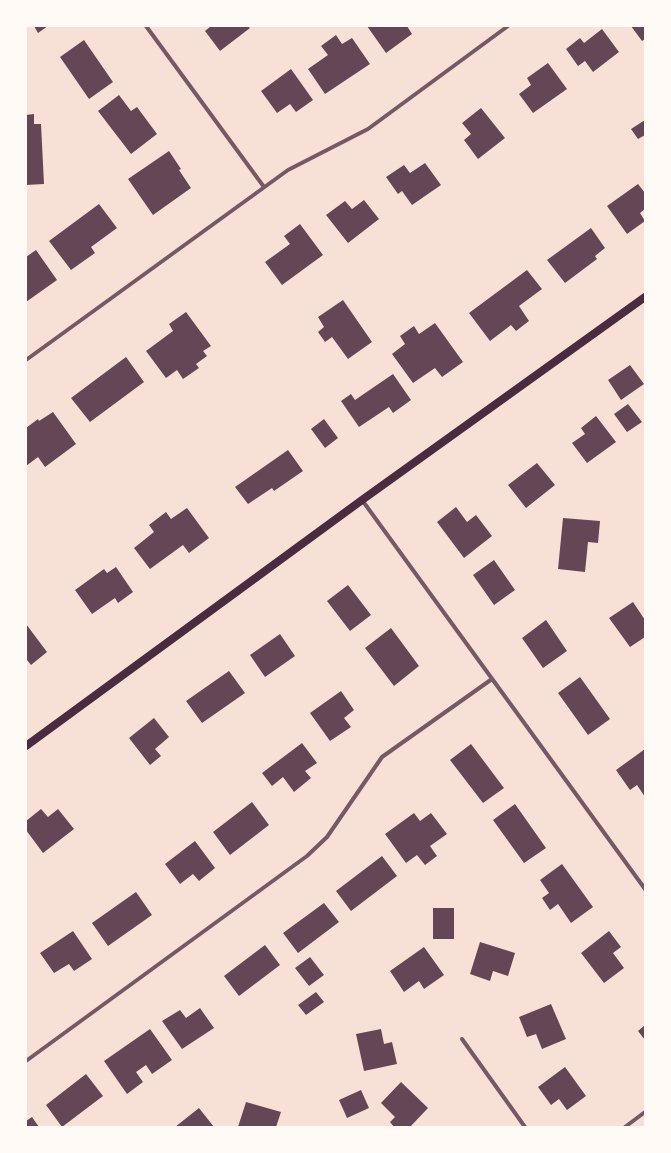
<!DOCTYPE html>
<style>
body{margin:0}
#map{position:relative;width:671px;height:1153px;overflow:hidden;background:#f7e1d7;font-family:Inter,sans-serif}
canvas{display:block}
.frame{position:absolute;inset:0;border:27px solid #fffaf5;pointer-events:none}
</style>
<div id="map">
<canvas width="671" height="1153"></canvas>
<div class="frame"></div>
</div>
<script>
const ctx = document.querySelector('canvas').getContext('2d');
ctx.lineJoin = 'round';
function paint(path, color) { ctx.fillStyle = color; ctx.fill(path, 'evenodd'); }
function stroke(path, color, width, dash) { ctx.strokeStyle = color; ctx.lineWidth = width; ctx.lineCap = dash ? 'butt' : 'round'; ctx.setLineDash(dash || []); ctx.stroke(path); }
paint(new Path2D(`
 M 34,26 L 48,26 L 38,33 Z
 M 211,26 L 248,26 L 250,28 L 220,51 L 205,31 Z
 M 367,26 L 407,26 L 412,34 L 386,53 Z
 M 631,26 L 645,26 L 645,39 L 642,41 Z
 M 602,29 L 619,52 L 593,72 L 585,61 L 578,66 L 566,49 L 580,38 L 584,43 Z
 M 336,35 L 342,44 L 352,38 L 370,64 L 325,94 L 308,69 L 328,55 L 321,46 Z
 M 84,40 L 113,82 L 89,99 L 60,57 Z
 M 548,63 L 567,89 L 533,113 L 519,94 L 531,85 L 527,78 Z
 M 291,69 L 313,100 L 296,112 L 290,104 L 277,113 L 261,91 Z
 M 119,95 L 131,111 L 137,107 L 157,134 L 131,154 L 98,111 Z
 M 481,108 L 505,138 L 478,159 L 464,140 L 471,134 L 462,123 Z
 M 34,114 L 34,124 L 41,124 L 44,184 L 26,185 L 26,115 Z
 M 645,120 L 645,135 L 638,139 L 631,129 Z
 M 169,151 L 181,169 L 179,170 L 191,188 L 153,215 L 128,179 Z
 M 425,163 L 441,185 L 412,205 L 402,191 L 398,194 L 386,177 L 404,165 L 410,173 Z
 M 638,184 L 645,193 L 645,209 L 640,213 L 645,221 L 627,234 L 607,206 Z
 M 364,200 L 379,219 L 348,243 L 326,215 L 345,201 L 352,209 Z
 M 99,204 L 117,228 L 91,247 L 95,253 L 71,270 L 49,241 Z
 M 300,224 L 323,255 L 282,285 L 265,262 L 290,244 L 284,236 Z
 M 591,228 L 605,248 L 595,256 L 597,259 L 565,283 L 547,260 Z
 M 36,250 L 57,280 L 26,302 L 26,257 Z
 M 527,270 L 542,289 L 519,306 L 529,321 L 516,331 L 511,325 L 490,341 L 469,313 Z
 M 343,300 L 372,342 L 348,359 L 332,337 L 325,342 L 318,332 L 324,327 L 318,317 Z
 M 186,312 L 211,346 L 203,351 L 207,356 L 196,364 L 199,368 L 183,379 L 177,370 L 166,378 L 146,351 L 173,331 L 169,324 Z
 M 435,323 L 463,362 L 442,377 L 435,368 L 413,383 L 392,354 L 405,344 L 400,336 L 414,326 L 419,334 Z
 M 126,357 L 144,382 L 90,422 L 71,398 Z
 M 630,365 L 644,384 L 621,400 L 608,380 Z
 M 393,374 L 411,400 L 393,413 L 389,407 L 359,427 L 341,401 L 351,394 L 355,400 Z
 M 628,404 L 642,422 L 627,432 L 614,414 Z
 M 53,412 L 76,444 L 45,467 L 38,457 L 26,466 L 26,428 L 38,419 L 39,421 Z
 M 596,416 L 616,442 L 587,463 L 572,443 L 585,434 L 581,428 Z
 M 324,419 L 338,438 L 325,448 L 311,429 Z
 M 288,450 L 303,471 L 274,491 L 272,488 L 248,504 L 235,487 Z
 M 537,463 L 555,485 L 526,508 L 508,485 Z
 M 456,507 L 467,522 L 476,515 L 492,536 L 464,558 L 437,522 Z
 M 187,508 L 209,538 L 189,553 L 183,545 L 150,569 L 134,548 L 154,532 L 149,525 L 166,512 L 171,519 Z
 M 563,518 L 600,521 L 598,543 L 588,542 L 585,572 L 558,569 Z
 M 494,560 L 515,590 L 494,605 L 473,575 Z
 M 116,567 L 133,592 L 118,603 L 115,598 L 92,614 L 75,590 L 104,569 L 107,573 Z
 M 348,585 L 371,615 L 350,631 L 327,601 Z
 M 633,602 L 645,620 L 645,637 L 630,647 L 609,618 Z
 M 546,620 L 567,651 L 543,668 L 522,638 Z
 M 26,624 L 47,652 L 31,665 L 27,660 L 26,662 Z
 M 391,628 L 419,666 L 394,686 L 365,648 Z
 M 280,634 L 295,656 L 265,677 L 250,655 Z
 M 229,671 L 245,693 L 202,723 L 186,701 Z
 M 580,677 L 610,719 L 588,735 L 558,693 Z
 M 341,691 L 354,710 L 344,718 L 351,727 L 330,741 L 310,713 Z
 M 154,718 L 169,737 L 155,749 L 161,756 L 150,765 L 129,738 Z
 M 302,743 L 317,763 L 305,771 L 311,778 L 294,792 L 283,777 L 272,786 L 262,773 Z
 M 471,744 L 504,788 L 483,803 L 450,760 Z
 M 645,749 L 645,797 L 637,785 L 630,790 L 616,770 Z
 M 252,802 L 269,825 L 230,855 L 213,832 Z
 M 515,804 L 546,848 L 524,863 L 493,820 Z
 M 41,809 L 48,817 L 58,809 L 74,829 L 43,853 L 26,830 L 26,821 Z
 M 414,813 L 420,821 L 431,813 L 447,834 L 430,846 L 437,856 L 425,865 L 417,855 L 406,863 L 385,834 Z
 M 195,841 L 215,868 L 199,881 L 193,874 L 180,884 L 165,864 Z
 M 382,856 L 397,876 L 351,911 L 336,891 Z
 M 562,864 L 593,907 L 571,923 L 558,904 L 550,910 L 542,898 L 549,893 L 540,880 Z
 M 136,892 L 152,915 L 108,946 L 92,923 Z
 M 324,903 L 339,922 L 298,953 L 283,933 Z
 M 433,908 L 454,908 L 454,939 L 433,939 Z
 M 73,931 L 92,959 L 74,971 L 69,964 L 54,973 L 40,953 Z
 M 609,931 L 621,947 L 613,953 L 624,968 L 604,983 L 581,953 Z
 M 480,942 L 515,953 L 508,976 L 493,971 L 490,981 L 470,974 Z
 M 265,945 L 280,965 L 239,996 L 224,976 Z
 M 424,947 L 444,975 L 424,989 L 419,981 L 404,992 L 390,971 Z
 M 310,957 L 324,975 L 309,986 L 295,968 Z
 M 316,992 L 324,1002 L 306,1015 L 298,1005 Z
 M 551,1004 L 566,1039 L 542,1049 L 536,1034 L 527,1037 L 519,1017 Z
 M 200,1008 L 214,1028 L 182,1049 L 162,1021 L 180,1010 L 186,1018 Z
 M 645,1025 L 645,1040 L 638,1031 Z
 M 150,1029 L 172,1060 L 152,1074 L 146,1065 L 136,1072 L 143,1082 L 127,1094 L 104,1061 Z
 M 381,1029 L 384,1044 L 392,1042 L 397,1064 L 364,1071 L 356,1034 Z
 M 565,1067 L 586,1096 L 567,1110 L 559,1099 L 551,1105 L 538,1087 Z
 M 86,1074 L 103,1096 L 62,1127 L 46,1105 Z
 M 401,1082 L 428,1108 L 410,1127 L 394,1127 L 390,1122 L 395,1117 L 381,1103 Z
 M 361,1090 L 369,1108 L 347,1118 L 339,1100 Z
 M 246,1102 L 281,1112 L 276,1127 L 238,1127 Z
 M 199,1108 L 214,1127 L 175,1127 Z
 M 32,1117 L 39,1127 L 26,1127 L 26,1121 Z`), '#644757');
stroke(new Path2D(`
 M 146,26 L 264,187
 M 26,360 L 288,170 L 368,129 L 508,26
 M 362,500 L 645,889
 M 462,1039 L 525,1127
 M 26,1061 L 307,856 L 327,837 L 382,757 L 492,679
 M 625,1127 L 645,1112`), '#755966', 4);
stroke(new Path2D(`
 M 26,746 L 362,500 L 645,297`), '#4a2c40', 8);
</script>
